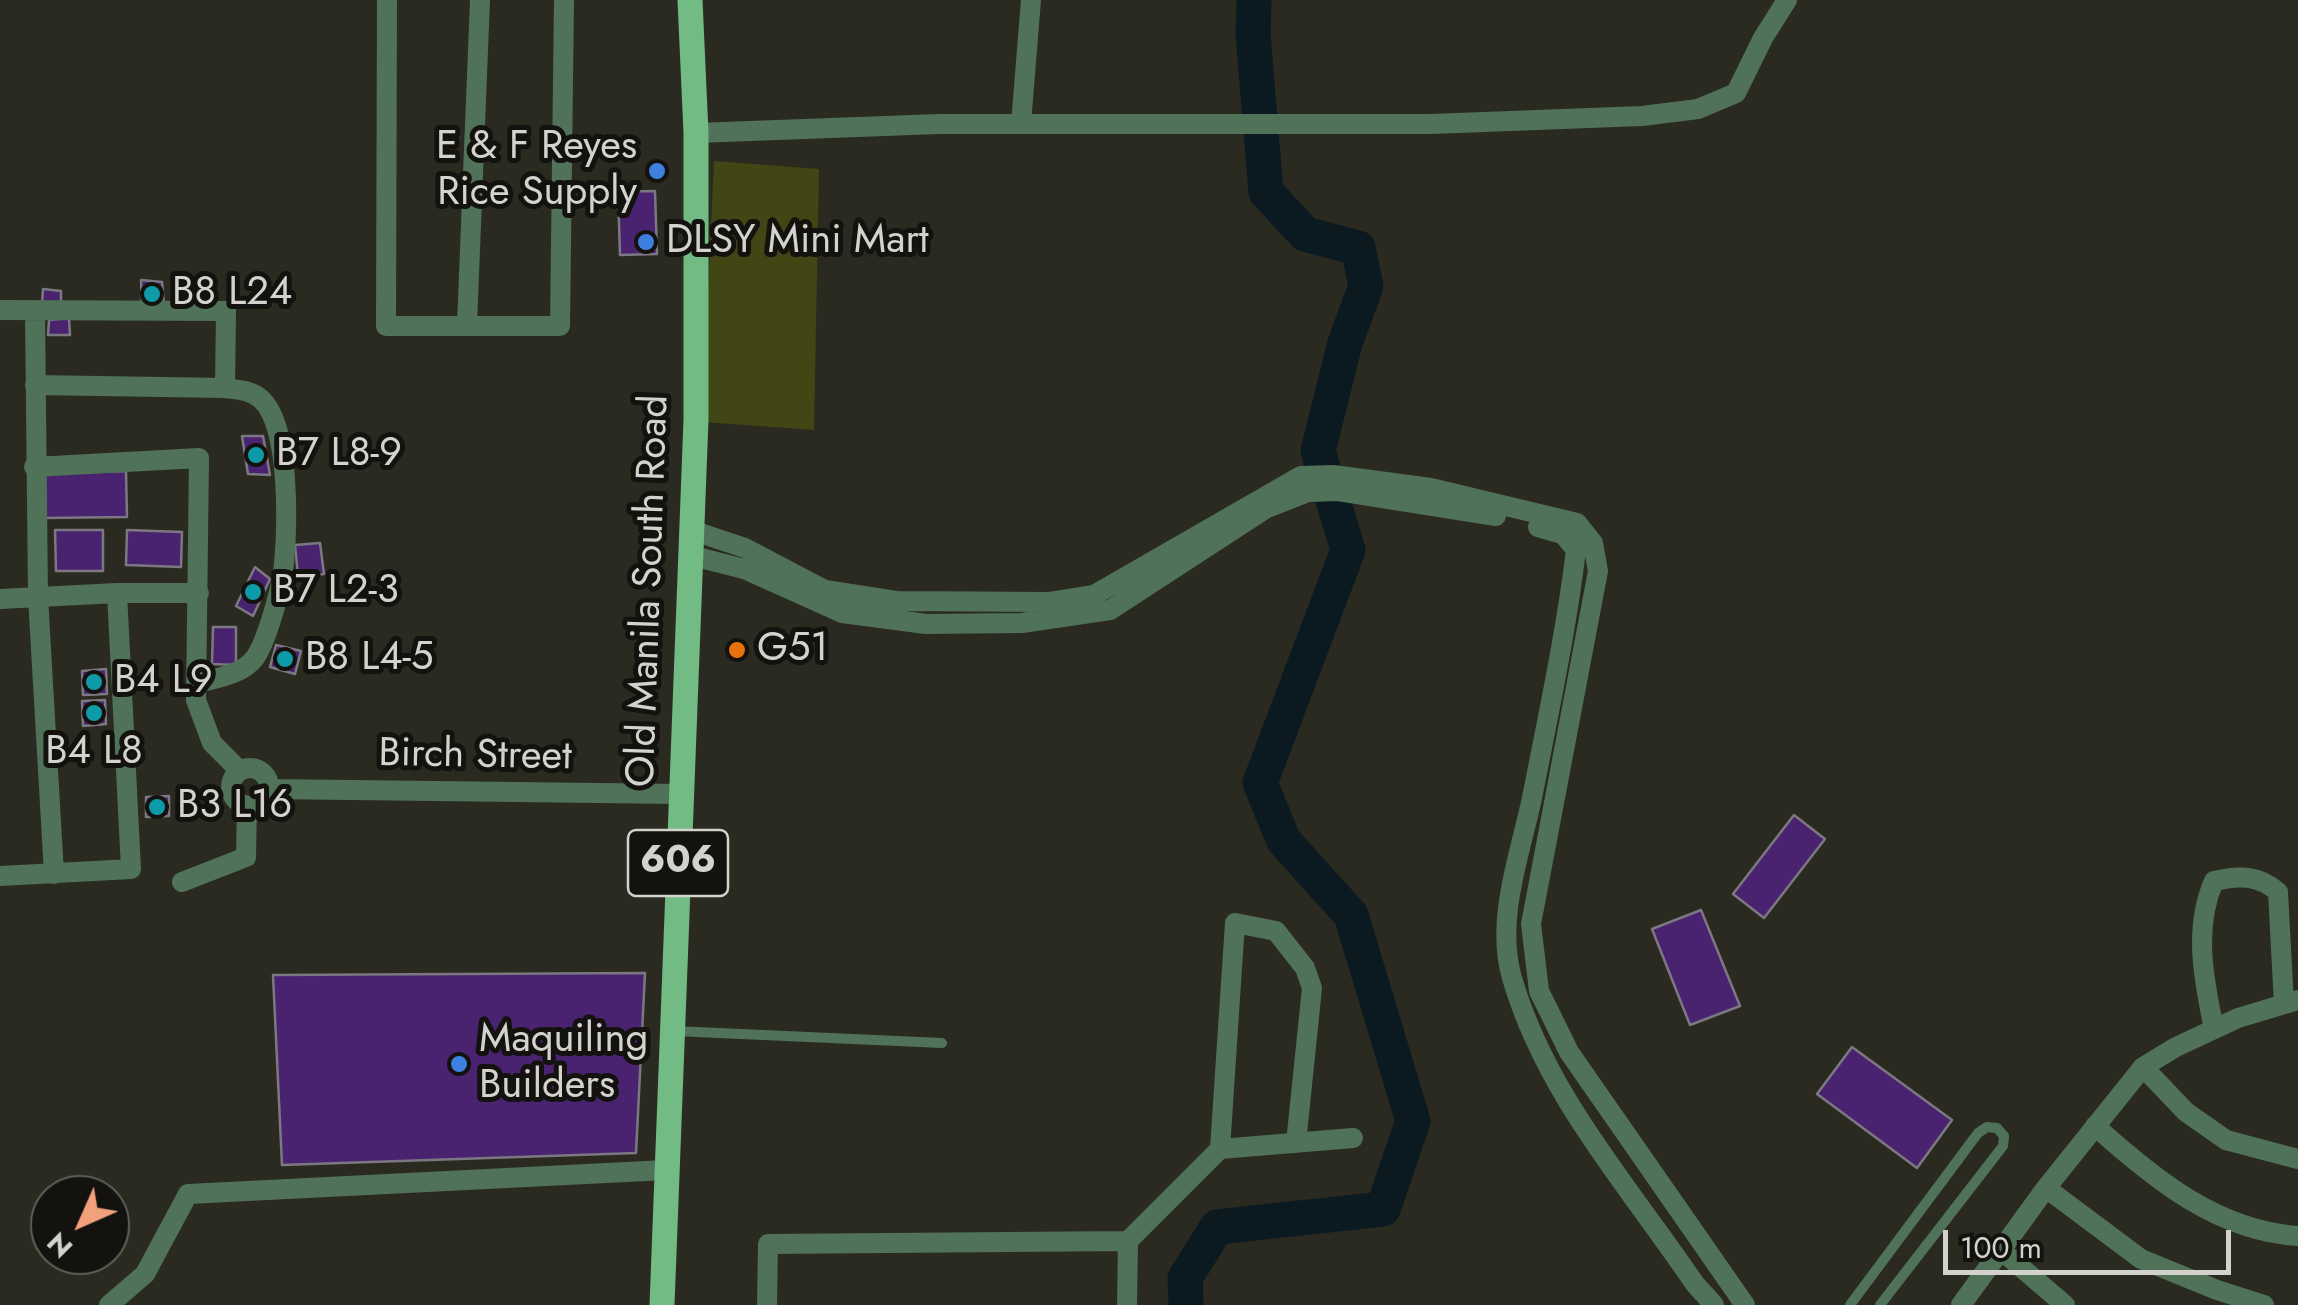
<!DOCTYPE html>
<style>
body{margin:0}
#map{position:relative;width:2298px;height:1305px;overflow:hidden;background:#2b2a21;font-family:Jost,sans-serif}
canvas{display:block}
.north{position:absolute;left:30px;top:1175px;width:100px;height:100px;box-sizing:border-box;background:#13120e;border:2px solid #605f5a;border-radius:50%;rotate:225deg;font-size:28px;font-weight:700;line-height:40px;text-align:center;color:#d3d2cc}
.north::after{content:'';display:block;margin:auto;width:35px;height:45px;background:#f1a17c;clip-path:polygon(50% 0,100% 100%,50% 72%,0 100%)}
.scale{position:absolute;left:1943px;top:1230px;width:288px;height:45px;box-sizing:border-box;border:5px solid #d3d2cc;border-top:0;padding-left:12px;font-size:30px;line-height:35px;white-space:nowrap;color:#d3d2cc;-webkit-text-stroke:8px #13120e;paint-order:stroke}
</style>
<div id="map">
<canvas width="2298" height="1305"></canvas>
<div class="north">N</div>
<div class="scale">100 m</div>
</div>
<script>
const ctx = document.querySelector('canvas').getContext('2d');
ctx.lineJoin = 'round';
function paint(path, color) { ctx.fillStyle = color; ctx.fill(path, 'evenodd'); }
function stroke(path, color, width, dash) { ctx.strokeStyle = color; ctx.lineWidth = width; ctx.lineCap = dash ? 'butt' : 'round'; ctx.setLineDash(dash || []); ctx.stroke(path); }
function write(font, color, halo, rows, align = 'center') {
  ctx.font = font + ' Jost,sans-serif'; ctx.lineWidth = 10; ctx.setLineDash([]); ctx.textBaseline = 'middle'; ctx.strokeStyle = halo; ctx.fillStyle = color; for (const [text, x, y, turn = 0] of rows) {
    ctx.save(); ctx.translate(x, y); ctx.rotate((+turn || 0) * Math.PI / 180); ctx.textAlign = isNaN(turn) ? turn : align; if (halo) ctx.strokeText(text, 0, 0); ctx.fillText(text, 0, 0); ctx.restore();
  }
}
paint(new Path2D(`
 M 714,161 L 819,169 L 814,430 L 702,422 Z`), '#424514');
stroke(new Path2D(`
 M 1186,1305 L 1185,1278 L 1217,1227 L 1383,1209 L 1413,1121 L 1351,915 L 1284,841 L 1260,783 L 1348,550 L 1318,451 L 1345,343 L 1366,286 L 1358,248 L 1305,234 L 1266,192 L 1253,34 L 1254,0`), '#0b1921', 35);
const building = new Path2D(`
 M 655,191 L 657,254 L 620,255 L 618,192 Z
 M 141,280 L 162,282 L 164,305 L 142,307 Z
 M 43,289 L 61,291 L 61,307 L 42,304 Z
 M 69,318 L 70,335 L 48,335 L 49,320 Z
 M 242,436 L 263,436 L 270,475 L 248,474 Z
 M 126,471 L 127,517 L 43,518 L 42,472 Z
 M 55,530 L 103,530 L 103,571 L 56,571 Z
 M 127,530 L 182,532 L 181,567 L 126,565 Z
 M 320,543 L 324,574 L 298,576 L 295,545 Z
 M 255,567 L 270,579 L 253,616 L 236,606 Z
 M 213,627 L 236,627 L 236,665 L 212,664 Z
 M 276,645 L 301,651 L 295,674 L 270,667 Z
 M 106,669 L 107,694 L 83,695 L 82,671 Z
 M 105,700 L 106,724 L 83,726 L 82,701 Z
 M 169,796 L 169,816 L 146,817 L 146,797 Z
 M 1794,815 L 1825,839 L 1764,918 L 1733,894 Z
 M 1701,910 L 1740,1006 L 1690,1025 L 1652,929 Z
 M 645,973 L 636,1153 L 282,1165 L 273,975 Z
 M 1852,1047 L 1952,1120 L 1917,1168 L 1817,1094 Z`);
paint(building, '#49236f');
stroke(building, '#7c7882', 2.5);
stroke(new Path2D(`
 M 674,1031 L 942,1043
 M 1850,1305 L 1978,1133 L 1987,1127 L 1997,1128 L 2004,1136 L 2003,1146 L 1880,1305`), '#507258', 10);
stroke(new Path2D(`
 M 387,0 L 386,326 L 560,326 L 564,0
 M 1021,124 L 1031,0
 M 696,133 L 939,124 L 1431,124 L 1642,116 L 1698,109 L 1736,93 L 1763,38 L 1787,0
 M 0,310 L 226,311 L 225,388
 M 35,311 L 38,597 L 54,874
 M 467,324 L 480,0
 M 35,385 L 225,388 C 239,390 251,390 261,399 C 291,425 288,534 283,572 C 280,592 266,644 254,659 C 241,675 216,678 198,683
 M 34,467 L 199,458 L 196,700 L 212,743 L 240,771
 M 1538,527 L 1563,534 L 1576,550 C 1566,633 1548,716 1532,798 C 1520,855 1495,920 1512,978 C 1546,1095 1628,1185 1695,1284 L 1714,1305
 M 691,530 L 745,548 L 825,590 L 896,601 L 1050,602 L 1094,595 L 1301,476 L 1333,475 L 1431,488 L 1577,523 L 1593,543 L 1598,571 L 1531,924 L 1539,991 L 1569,1052 L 1745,1305
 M 689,555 L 744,569 L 842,613 L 926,624 L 1022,623 L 1110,610 L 1265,509 L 1308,492 L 1338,491 L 1496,516
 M 0,599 L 117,593 L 199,593
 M231 787a19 19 0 1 1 38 0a19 19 0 1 1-38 0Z
 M 269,789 L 680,794
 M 0,876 L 131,869 L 117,593
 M 182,882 L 246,857 L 247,806
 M 2214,1029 C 2204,981 2193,928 2214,881 C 2239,875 2259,875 2278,892 L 2284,1004
 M 2143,1067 L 2186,1112 L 2226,1140 L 2298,1159
 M 2095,1126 C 2153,1178 2217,1231 2298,1236
 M 1220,1149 L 1235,923 L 1276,931 L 1305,968 L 1312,988 L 1296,1143
 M 2046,1188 L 2141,1259 L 2217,1290 L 2264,1305
 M 1128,1241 L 1220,1149 L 1353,1138
 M 2002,1251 L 2065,1305
 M 109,1305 L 145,1274 L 188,1194 L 666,1170
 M 767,1305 L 768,1244 L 1128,1241 L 1127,1305
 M 1961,1305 L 2046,1188 L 2143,1067 L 2176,1047 L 2238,1018 L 2298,1000`), '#507258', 20);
stroke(new Path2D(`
 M 662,1305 L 696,420 L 696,133 L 690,0`), '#73bb84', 25);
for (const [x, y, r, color] of [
 [657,171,10,"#3f7fe0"],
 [646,242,10,"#3f7fe0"],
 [152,294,10,"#0f9aa8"],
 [256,455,10,"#0f9aa8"],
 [253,592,10,"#0f9aa8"],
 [737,650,10,"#e8710a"],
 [285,659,10,"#0f9aa8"],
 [94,682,10,"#0f9aa8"],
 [94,713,10,"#0f9aa8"],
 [157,807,10,"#0f9aa8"],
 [459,1064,10,"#3f7fe0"]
]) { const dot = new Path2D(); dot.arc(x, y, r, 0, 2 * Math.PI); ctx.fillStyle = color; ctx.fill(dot); stroke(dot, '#13120e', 4); }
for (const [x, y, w] of [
 [678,863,100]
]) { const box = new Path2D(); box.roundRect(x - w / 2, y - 33, w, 66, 8); ctx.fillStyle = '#13120e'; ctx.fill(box); stroke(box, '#d3d2cc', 2.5); }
write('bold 38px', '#d3d2cc', null, [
 ["606",678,863]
]);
write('40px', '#d3d2cc', '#13120e', [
 ["E & F Reyes",637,148,"right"],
 ["Rice Supply",637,194,"right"],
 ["DLSY Mini Mart",666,242],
 ["B8 L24",172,294],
 ["B7 L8-9",276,455],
 ["B7 L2-3",273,592],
 ["G51",757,650],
 ["B8 L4-5",305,659],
 ["B4 L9",114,682],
 ["B4 L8",94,753,"center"],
 ["B3 L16",177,807],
 ["Maquiling",479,1041],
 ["Builders",479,1087]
], 'left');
write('40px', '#d3d2cc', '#13120e', [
 ["Old Manila South Road",650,591,-88],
 ["Birch Street",475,757,1]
]);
</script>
